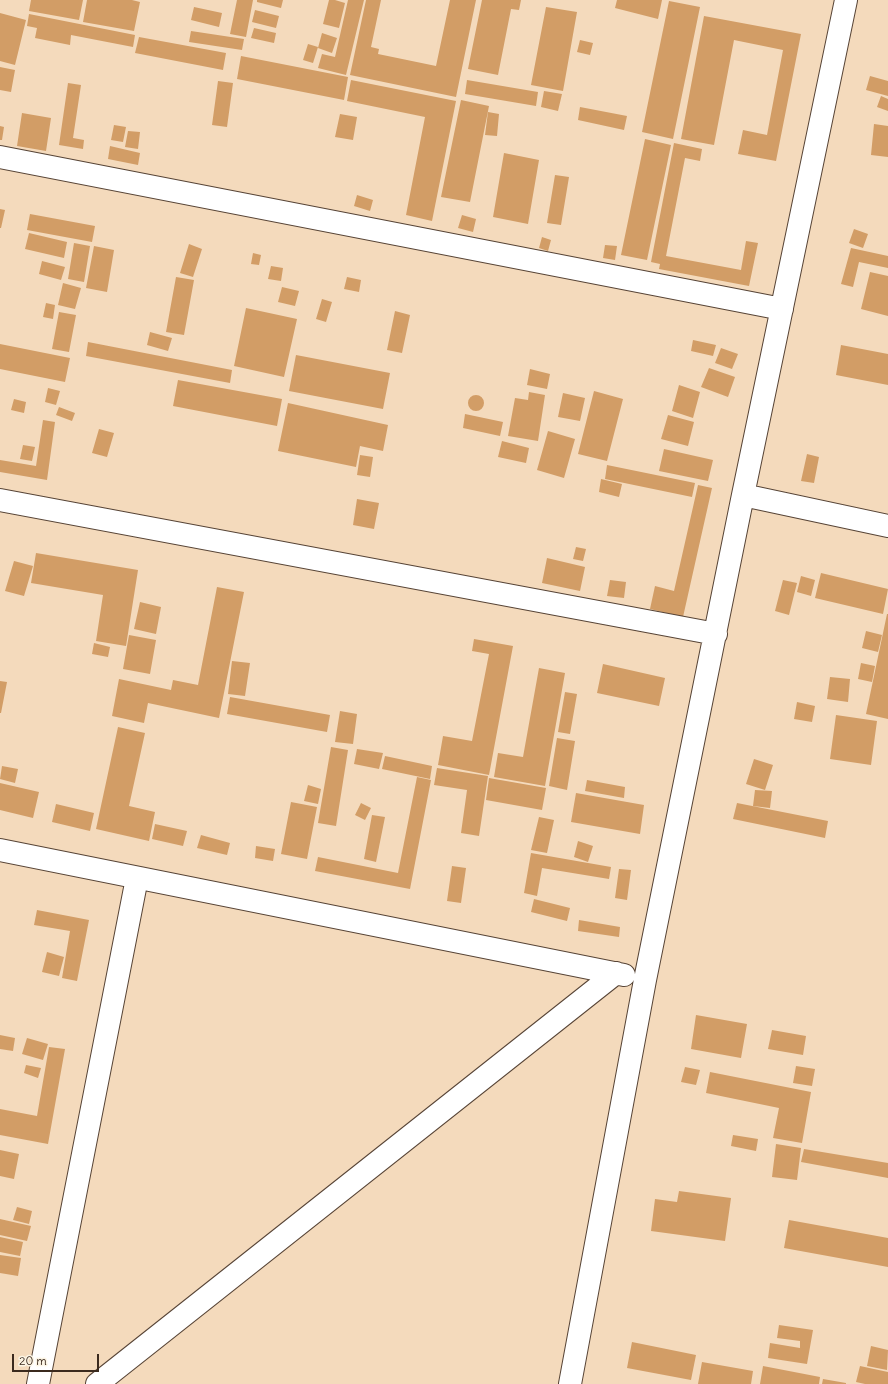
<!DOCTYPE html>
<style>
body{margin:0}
#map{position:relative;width:888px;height:1384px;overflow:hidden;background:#f4dabc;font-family:Delius,sans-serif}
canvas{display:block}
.scale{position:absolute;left:12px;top:1354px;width:87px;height:18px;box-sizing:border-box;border:2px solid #3b2a1e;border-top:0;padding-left:5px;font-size:12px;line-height:14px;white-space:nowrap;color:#3b2a1e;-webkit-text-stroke:3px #fcf5e5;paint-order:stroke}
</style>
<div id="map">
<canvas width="888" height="1384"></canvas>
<div class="scale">20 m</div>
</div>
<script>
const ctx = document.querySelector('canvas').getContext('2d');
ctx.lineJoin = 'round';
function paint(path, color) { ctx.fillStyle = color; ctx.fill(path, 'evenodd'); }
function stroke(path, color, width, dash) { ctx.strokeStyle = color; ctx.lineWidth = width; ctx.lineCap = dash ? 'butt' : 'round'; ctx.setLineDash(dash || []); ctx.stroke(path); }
paint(new Path2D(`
 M 31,0 L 83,0 L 79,20 L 29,11 Z
 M 87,0 L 132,0 L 140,2 L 134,31 L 83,22 Z
 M 237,0 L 253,0 L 246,37 L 230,34 Z
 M 257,0 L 283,0 L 281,8 L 257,2 Z
 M 329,0 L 335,0 L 345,3 L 339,28 L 323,24 Z
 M 348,0 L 364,0 L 346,75 L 318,68 L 322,54 L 335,57 Z
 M 366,0 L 381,0 L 371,47 L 379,49 L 378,54 L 436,66 L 450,0 L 476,0 L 456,97 L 350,75 Z
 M 482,0 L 521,0 L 519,10 L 511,9 L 498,75 L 468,69 Z
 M 617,0 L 662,0 L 658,19 L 615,8 Z
 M 669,1 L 700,7 L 673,139 L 642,132 Z
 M 194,7 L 222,13 L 219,27 L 191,20 Z
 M 546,7 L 577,12 L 563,91 L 531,85 Z
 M 255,10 L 279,16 L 276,28 L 252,22 Z
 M 0,13 L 26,20 L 15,65 L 0,61 Z
 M 29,14 L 135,35 L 133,47 L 71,35 L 70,45 L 35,38 L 37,28 L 27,26 Z
 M 704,16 L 801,34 L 776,161 L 738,154 L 743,130 L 767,135 L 783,50 L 734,40 L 714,145 L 681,139 Z
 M 254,28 L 276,33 L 274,43 L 251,38 Z
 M 191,31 L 244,39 L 242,50 L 189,42 Z
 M 322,33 L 337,38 L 332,53 L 318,48 Z
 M 139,37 L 226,53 L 223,70 L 135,53 Z
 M 580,40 L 593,43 L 590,55 L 577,52 Z
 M 308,44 L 318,47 L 313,63 L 303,60 Z
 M 241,56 L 348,77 L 344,100 L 237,79 Z
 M 0,67 L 15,70 L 11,92 L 0,90 Z
 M 870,76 L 888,81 L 888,96 L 866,90 Z
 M 351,80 L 456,101 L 432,221 L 406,215 L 425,117 L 347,101 Z
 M 467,80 L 538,92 L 536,106 L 465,94 Z
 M 218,81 L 233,83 L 227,127 L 212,125 Z
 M 68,83 L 81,85 L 73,138 L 84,140 L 83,149 L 59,145 Z
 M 544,91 L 562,94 L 558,111 L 541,107 Z
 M 881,96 L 888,99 L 888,111 L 877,107 Z
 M 461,100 L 489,106 L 470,202 L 441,197 Z
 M 580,107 L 627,116 L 624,130 L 578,120 Z
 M 488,112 L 499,114 L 497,136 L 485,135 Z
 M 22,113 L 51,118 L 46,151 L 17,146 Z
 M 340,114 L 357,117 L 353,140 L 335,137 Z
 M 874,124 L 888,126 L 888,157 L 871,155 Z
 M 114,125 L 126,127 L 123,142 L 111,140 Z
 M 0,126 L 4,127 L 2,140 L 0,140 Z
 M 128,131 L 140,132 L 138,149 L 125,147 Z
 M 645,139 L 671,145 L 647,260 L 621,255 Z
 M 674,143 L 702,149 L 700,161 L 685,158 L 666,256 L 741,270 L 746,241 L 758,243 L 749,286 L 659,269 L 660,264 L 651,262 Z
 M 110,146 L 140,153 L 138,165 L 108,159 Z
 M 504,153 L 539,160 L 528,224 L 493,217 Z
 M 555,175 L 569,177 L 561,225 L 547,223 Z
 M 357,195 L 373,200 L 370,211 L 354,206 Z
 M 0,209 L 5,210 L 1,228 L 0,228 Z
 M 30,214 L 95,226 L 92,242 L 27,230 Z
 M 462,215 L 476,219 L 473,232 L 458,228 Z
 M 854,229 L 868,234 L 863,248 L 849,243 Z
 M 29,233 L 67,242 L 64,258 L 25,249 Z
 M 542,237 L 551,240 L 548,251 L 539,248 Z
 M 74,243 L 90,246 L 84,282 L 68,279 Z
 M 189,244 L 202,249 L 193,277 L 180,273 Z
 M 605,245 L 617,246 L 615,260 L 603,258 Z
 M 94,246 L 114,250 L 107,292 L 86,288 Z
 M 851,248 L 888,256 L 888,268 L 859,262 L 853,287 L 841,284 Z
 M 253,253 L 261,255 L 259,265 L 251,264 Z
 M 42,261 L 65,267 L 61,280 L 39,274 Z
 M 271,266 L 283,268 L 281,281 L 268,279 Z
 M 870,272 L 888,276 L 888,316 L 861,309 Z
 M 176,277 L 194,280 L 184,335 L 166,332 Z
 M 347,277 L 361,280 L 359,292 L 344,289 Z
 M 63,283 L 81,288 L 75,309 L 58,305 Z
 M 282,287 L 299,291 L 295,306 L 278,302 Z
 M 322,299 L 332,302 L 326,322 L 316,319 Z
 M 46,303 L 55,305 L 53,319 L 43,317 Z
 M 246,308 L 297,319 L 284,377 L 234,366 Z
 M 395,311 L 410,315 L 402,353 L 387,350 Z
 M 59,312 L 76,315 L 69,352 L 52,349 Z
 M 150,332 L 172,338 L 168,351 L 147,345 Z
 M 693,340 L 716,345 L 713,356 L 691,351 Z
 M 88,342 L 232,370 L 230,383 L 86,356 Z
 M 0,344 L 70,358 L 65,382 L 0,369 Z
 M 841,345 L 888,354 L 888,385 L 836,375 Z
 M 721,348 L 738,354 L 732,369 L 715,363 Z
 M 296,355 L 390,373 L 383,409 L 289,391 Z
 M 709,368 L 735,377 L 728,397 L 701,387 Z
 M 530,369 L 550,374 L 547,389 L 527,385 Z
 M 178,380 L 282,399 L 277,426 L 173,406 Z
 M 679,385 L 700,392 L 693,418 L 672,411 Z
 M 48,388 L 60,391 L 56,405 L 45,402 Z
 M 594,391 L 623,399 L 607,461 L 578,454 Z
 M 529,392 L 545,395 L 538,441 L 508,436 L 515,398 L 528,400 Z
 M 563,393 L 585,398 L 580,421 L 558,417 Z
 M468 403a8 8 0 1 1 16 0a8 8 0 1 1-16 0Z
 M 14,399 L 26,402 L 24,413 L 11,410 Z
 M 288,403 L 388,425 L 383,451 L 360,446 L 356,467 L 278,451 Z
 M 59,407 L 75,413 L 72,421 L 56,415 Z
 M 465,414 L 503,422 L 500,436 L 463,428 Z
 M 668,415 L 694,422 L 688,446 L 661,439 Z
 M 43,420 L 55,422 L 47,480 L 0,472 L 0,460 L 36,466 Z
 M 99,429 L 114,433 L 107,457 L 92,453 Z
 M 548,431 L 575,439 L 564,478 L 537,470 Z
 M 502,441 L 529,448 L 526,463 L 498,457 Z
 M 23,445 L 35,447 L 32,461 L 20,459 Z
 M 664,449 L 713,460 L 708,481 L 659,471 Z
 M 807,454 L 819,457 L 814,483 L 801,481 Z
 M 360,455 L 373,457 L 370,477 L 357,475 Z
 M 607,465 L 695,483 L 692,497 L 605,479 Z
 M 601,479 L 622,484 L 619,497 L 599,492 Z
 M 698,485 L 712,488 L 683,617 L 650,609 L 655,586 L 674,591 Z
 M 357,499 L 379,503 L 374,529 L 353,525 Z
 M 576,547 L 586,549 L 583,561 L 573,559 Z
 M 36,553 L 138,570 L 126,646 L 96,641 L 103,595 L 31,583 Z
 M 547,558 L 585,567 L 580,591 L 542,583 Z
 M 14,561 L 33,566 L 24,596 L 5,591 Z
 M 821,573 L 888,589 L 883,614 L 815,598 Z
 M 801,576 L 815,580 L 811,596 L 797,592 Z
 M 610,580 L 626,582 L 624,598 L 607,596 Z
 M 783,580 L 797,583 L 789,615 L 775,611 Z
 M 217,587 L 244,592 L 219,718 L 148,703 L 144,723 L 112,716 L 119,679 L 171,690 L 173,680 L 198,685 Z
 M 140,602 L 161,607 L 156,634 L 134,629 Z
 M 887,614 L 888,614 L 888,719 L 866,714 Z
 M 866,631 L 882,635 L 878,652 L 862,648 Z
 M 129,635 L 156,640 L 150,674 L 123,669 Z
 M 474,639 L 513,646 L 489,775 L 438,765 L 443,736 L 472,741 L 489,654 L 472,651 Z
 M 94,643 L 110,647 L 108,657 L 92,654 Z
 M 232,661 L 250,663 L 245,696 L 228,694 Z
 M 861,663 L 875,666 L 872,682 L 858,679 Z
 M 603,664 L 665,678 L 659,706 L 597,693 Z
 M 539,668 L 565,673 L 545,786 L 494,777 L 498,753 L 523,757 Z
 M 830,677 L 850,679 L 848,702 L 827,699 Z
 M 0,681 L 7,682 L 1,713 L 0,713 Z
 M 565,692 L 577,694 L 570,734 L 558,732 Z
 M 230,697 L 330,715 L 327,732 L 227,714 Z
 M 797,702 L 815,706 L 812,722 L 794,719 Z
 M 340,711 L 357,714 L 353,744 L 335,742 Z
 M 836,715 L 877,721 L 871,765 L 830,759 Z
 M 118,727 L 145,733 L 129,806 L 155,812 L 149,841 L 96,829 Z
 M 557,738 L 575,741 L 567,790 L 549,786 Z
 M 331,747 L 348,750 L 336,826 L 318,823 Z
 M 357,749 L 383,753 L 379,769 L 354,764 Z
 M 385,756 L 432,766 L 430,779 L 382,769 Z
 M 754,759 L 773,765 L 765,790 L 746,784 Z
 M 2,766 L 18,769 L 15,783 L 0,779 Z
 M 437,768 L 488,776 L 479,836 L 461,833 L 467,790 L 434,785 Z
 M 417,777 L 431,780 L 410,889 L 315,871 L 318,857 L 398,873 Z
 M 489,778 L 546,788 L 542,810 L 486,800 Z
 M 587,780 L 625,787 L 624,798 L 585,791 Z
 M 0,783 L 39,792 L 33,818 L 0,810 Z
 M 308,785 L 321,789 L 318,804 L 304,801 Z
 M 755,790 L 772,791 L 770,808 L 753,806 Z
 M 576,793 L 644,805 L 640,834 L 571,822 Z
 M 291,802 L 317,807 L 307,859 L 281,854 Z
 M 361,803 L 371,808 L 365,820 L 355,815 Z
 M 737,803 L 828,821 L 825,838 L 733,819 Z
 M 56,804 L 94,813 L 90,831 L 52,822 Z
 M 372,815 L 385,817 L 376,862 L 364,859 Z
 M 539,817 L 554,820 L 547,853 L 531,850 Z
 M 155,824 L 187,831 L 183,846 L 152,839 Z
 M 201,835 L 230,843 L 227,855 L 197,848 Z
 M 578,841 L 593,846 L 588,862 L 574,857 Z
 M 256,846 L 275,849 L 273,861 L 255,858 Z
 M 531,853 L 611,867 L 609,879 L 542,868 L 537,896 L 524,893 Z
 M 452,866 L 466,868 L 461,903 L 447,901 Z
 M 619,869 L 631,870 L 627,900 L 615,898 Z
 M 534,899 L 570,908 L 567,921 L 531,912 Z
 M 37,910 L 89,920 L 77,981 L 62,978 L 70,931 L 34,925 Z
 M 579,920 L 620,927 L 619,937 L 578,931 Z
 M 47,952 L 64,957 L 59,976 L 42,972 Z
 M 696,1015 L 747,1024 L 741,1058 L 691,1049 Z
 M 772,1030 L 806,1036 L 803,1055 L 768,1049 Z
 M 0,1035 L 15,1038 L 13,1051 L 0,1049 Z
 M 27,1038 L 48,1044 L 43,1060 L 22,1054 Z
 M 49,1047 L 65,1049 L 48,1144 L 0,1135 L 0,1109 L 37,1116 Z
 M 26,1065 L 41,1068 L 38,1078 L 24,1073 Z
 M 796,1066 L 815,1069 L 812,1086 L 793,1083 Z
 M 685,1067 L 700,1070 L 696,1085 L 681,1082 Z
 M 710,1072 L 811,1092 L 802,1143 L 773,1138 L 779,1108 L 706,1093 Z
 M 733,1135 L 758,1139 L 756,1151 L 731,1146 Z
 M 776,1144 L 801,1148 L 797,1180 L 772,1177 Z
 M 804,1149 L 888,1163 L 888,1178 L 801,1162 Z
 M 0,1150 L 19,1154 L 14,1179 L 0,1176 Z
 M 679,1191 L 731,1198 L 725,1241 L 651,1231 L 655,1199 L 677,1202 Z
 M 17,1207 L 32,1211 L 29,1224 L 13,1220 Z
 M 0,1219 L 31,1226 L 27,1241 L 0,1235 Z
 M 789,1220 L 888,1238 L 888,1267 L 784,1248 Z
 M 0,1237 L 23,1242 L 20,1256 L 0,1252 Z
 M 0,1255 L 21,1258 L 18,1276 L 0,1273 Z
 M 779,1325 L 813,1330 L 807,1364 L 768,1358 L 770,1343 L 800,1348 L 800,1341 L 777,1338 Z
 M 632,1342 L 696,1355 L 691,1380 L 627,1368 Z
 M 871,1346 L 888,1350 L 887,1370 L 867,1366 Z
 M 702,1362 L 753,1371 L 751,1384 L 698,1384 Z
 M 763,1366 L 820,1377 L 819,1384 L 760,1384 Z
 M 860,1366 L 888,1372 L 888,1384 L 865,1384 L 856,1382 Z
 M 823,1379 L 846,1383 L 846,1384 L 822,1384 Z`), '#d29d66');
const street = new Path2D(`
 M 0,157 L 782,309
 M 743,495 L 888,526
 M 0,500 L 716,634
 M 0,850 L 624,975
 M 38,1384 L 137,878
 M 97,1384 L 616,973
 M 570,1384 L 645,980 L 743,495 L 846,0`);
stroke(street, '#574436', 24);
stroke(street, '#fff', 22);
</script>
